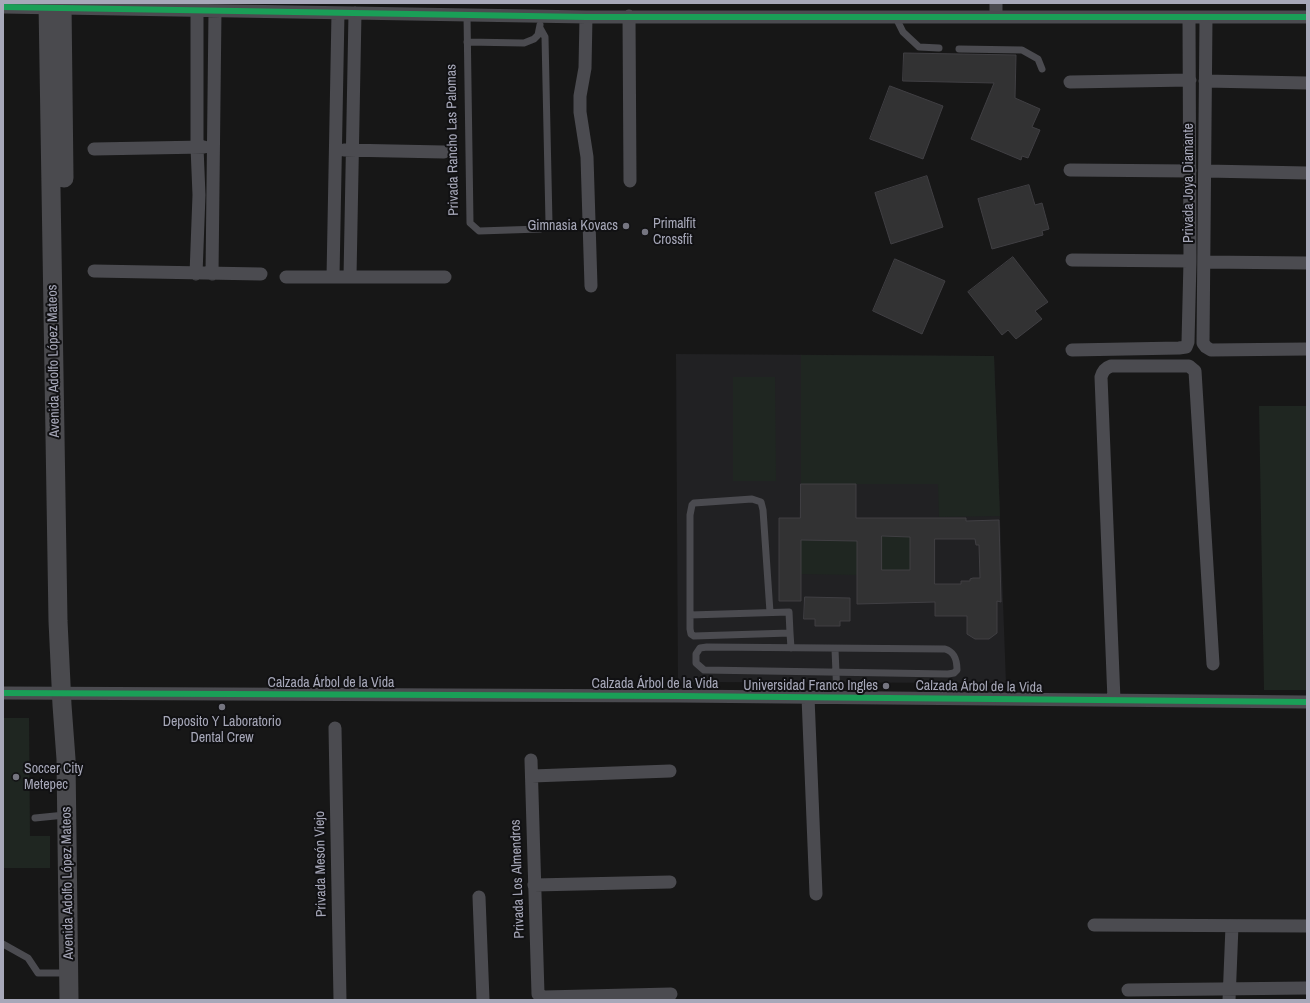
<!DOCTYPE html>
<meta charset="utf-8">
<style>
body{margin:0}
#map{position:relative;width:1310px;height:1003px;overflow:hidden;background:#171717;font-family:"Archivo Narrow",sans-serif}
canvas{display:block}
.frame{position:absolute;inset:0;border:4px solid #a7a8b9;pointer-events:none}
</style>
<div id="map">
<canvas width="1310" height="1003"></canvas>
<div class="frame"></div>
</div>
<script>
const ctx = document.querySelector('canvas').getContext('2d');
ctx.lineJoin = 'round';
function paint(path, color) { ctx.fillStyle = color; ctx.fill(path, 'evenodd'); }
function stroke(path, color, width, dash) { ctx.strokeStyle = color; ctx.lineWidth = width; ctx.lineCap = dash ? 'butt' : 'round'; ctx.setLineDash(dash || []); ctx.stroke(path); }
function write(font, color, halo, rows, align = 'center') {
  ctx.font = font + ' "Archivo Narrow",sans-serif'; ctx.lineWidth = 4; ctx.setLineDash([]); ctx.textBaseline = 'middle'; ctx.strokeStyle = halo; ctx.fillStyle = color; for (const [text, x, y, turn = 0] of rows) {
    ctx.save(); ctx.translate(x, y); ctx.rotate((+turn || 0) * Math.PI / 180); ctx.textAlign = isNaN(turn) ? turn : align; if (halo) ctx.strokeText(text, 0, 0); ctx.fillText(text, 0, 0); ctx.restore();
  }
}
paint(new Path2D(`
 M 676,354 L 994,356 L 1006,683 L 678,682 Z`), '#212123');
paint(new Path2D(`
 M 801,355 L 994,356 L 1000,516 L 939,517 L 938,484 L 801,484 Z
 M 733,377 L 775,377 L 776,481 L 733,481 Z
 M 1259,406 L 1307,406 L 1307,690 L 1264,690 Z
 M 882,536 L 910,537 L 910,570 L 882,570 Z
 M 801,540 L 857,541 L 857,575 L 801,574 Z
 M 3,718 L 29,718 L 30,836 L 50,836 L 50,868 L 3,868 Z`), '#1f2621');
const building = new Path2D(`
 M 904,53 L 1016,55 L 1015,98 L 1040,109 L 1032,127 L 1040,130 L 1028,158 L 1022,156 L 1021,160 L 971,139 L 994,83 L 903,81 Z
 M 890,86 L 943,106 L 923,159 L 870,139 Z
 M 927,176 L 943,227 L 891,244 L 875,193 Z
 M 1029,185 L 1035,205 L 1042,203 L 1049,229 L 1042,231 L 1043,235 L 992,249 L 978,199 Z
 M 1013,257 L 1048,302 L 1035,311 L 1042,319 L 1016,339 L 1008,330 L 1002,335 L 968,292 Z
 M 895,259 L 945,281 L 922,334 L 873,311 Z
 M 801,484 L 856,484 L 856,518 L 966,518 L 966,521 L 999,520 L 1001,602 L 997,601 L 997,633 L 989,639 L 975,639 L 967,634 L 967,616 L 935,616 L 935,602 L 857,604 L 857,541 L 801,540 L 801,601 L 779,601 L 779,518 L 800,518 ZM 882,536 L 910,537 L 910,570 L 882,570 ZM 935,539 L 975,539 L 976,545 L 979,545 L 980,578 L 973,578 L 970,579 L 970,581 L 961,581 L 961,584 L 935,584 Z
 M 805,597 L 850,598 L 850,621 L 840,621 L 840,626 L 815,626 L 815,619 L 804,619 Z`);
paint(building, '#323233');
stroke(building, '#403f43', 1);
stroke(new Path2D(`
 M 467,15 L 470,223 L 479,231 L 540,229 L 549,223 L 545,37 L 540,28
 M 895,16 L 903,32 L 919,47 L 939,48
 M 467,42 L 524,43 L 534,39 L 538,35 L 540,25
 M 959,49 L 1022,50 L 1038,59 L 1042,69
 M 770,612 L 763,510 L 761,502 L 752,499 L 694,503 L 692,505 L 690,515 L 690,629 L 691,634 L 694,636 L 790,633 L 791,648
 M 690,615 L 789,612 L 790,633
 M 707,647 L 945,649 C 955,652 957,660 957,670 L 954,673 L 948,674 L 704,670 L 696,663 L 696,654 L 700,648 Z
 M 835,649 L 837,697
 M 35,818 L 65,815
 M 3,944 L 28,958 L 38,973 L 67,973`), '#4b4b50', 7);
stroke(new Path2D(`
 M 996,3 L 996,16
 M 3,7 L 586,17 L 1307,17
 M 629,16 L 630,181
 M 586,17 L 585,68 L 580,96 L 580,112 L 587,157 L 591,286
 M 1206,18 L 1203,343 L 1206,347 L 1211,350 L 1307,349
 M 1205,81 L 1307,83
 M 1070,82 L 1190,80
 M 94,149 L 204,147
 M 344,150 L 444,152
 M 1070,170 L 1190,171
 M 1206,171 L 1307,173
 M 1072,260 L 1190,261
 M 1204,262 L 1307,263
 M 94,271 L 261,274
 M 196,274 L 199,195 L 197,147 L 197,11
 M 212,274 L 215,11
 M 286,277 L 445,277
 M 333,277 L 338,13
 M 350,277 L 355,13
 M 1072,350 L 1179,348 L 1186,347 L 1188,342 L 1190,261 L 1189,18
 M 3,693 L 678,696 L 1307,702
 M 808,697 L 816,894
 M 1114,700 L 1101,377 C 1103,371 1105,368 1111,366 L 1189,366 L 1195,371 L 1213,664
 M 335,728 L 340,1000
 M 531,760 L 538,994 L 544,997 L 671,994
 M 532,776 L 670,771
 M 534,885 L 670,882
 M 479,897 L 483,1000
 M 1094,925 L 1307,926
 M 1128,990 L 1307,988
 M 1229,1000 L 1232,926`), '#4b4b50', 13);
stroke(new Path2D(`
 M 48,3 L 58,621 L 62,705 L 66,759 L 69,1000
 M 62,3 L 64,178`), '#4a4a4e', 19);
stroke(new Path2D(`
 M 3,7 L 586,17 L 1307,17
 M 3,693 L 678,696 L 1307,702`), '#1a9f57', 6);
for (const [x, y, r, color] of [
 [626,226,4,"#757580"],
 [645,232,4,"#757580"],
 [886,686,4,"#757580"],
 [222,707,4,"#757580"],
 [16,777,4,"#757580"]
]) { const dot = new Path2D(); dot.arc(x, y, r, 0, 2 * Math.PI); ctx.fillStyle = color; ctx.fill(dot); stroke(dot, '#111113', 1.5); }
write('14px', '#a7a8b9', '#111113', [
 ["Privada Rancho Las Palomas",453,140,-91],
 ["Privada Joya Diamante",1189,183,-90],
 ["Avenida Adolfo López Mateos",54,361,-91],
 ["Calzada Árbol de la Vida",331,683],
 ["Calzada Árbol de la Vida",655,684],
 ["Calzada Árbol de la Vida",979,687,1],
 ["Privada Mesón Viejo",321,864,-91],
 ["Privada Los Almendros",518,879,-92],
 ["Avenida Adolfo López Mateos",68,883,-91]
]);
write('14px', '#a7a8b9', '#111113', [
 ["Primalfit",653,224],
 ["Crossfit",653,240],
 ["Gimnasia Kovacs",618,226,"right"],
 ["Universidad Franco Ingles",878,686,"right"],
 ["Deposito Y Laboratorio",222,722,"center"],
 ["Dental Crew",222,738,"center"],
 ["Soccer City",24,769],
 ["Metepec",24,785]
], 'left');
</script>
